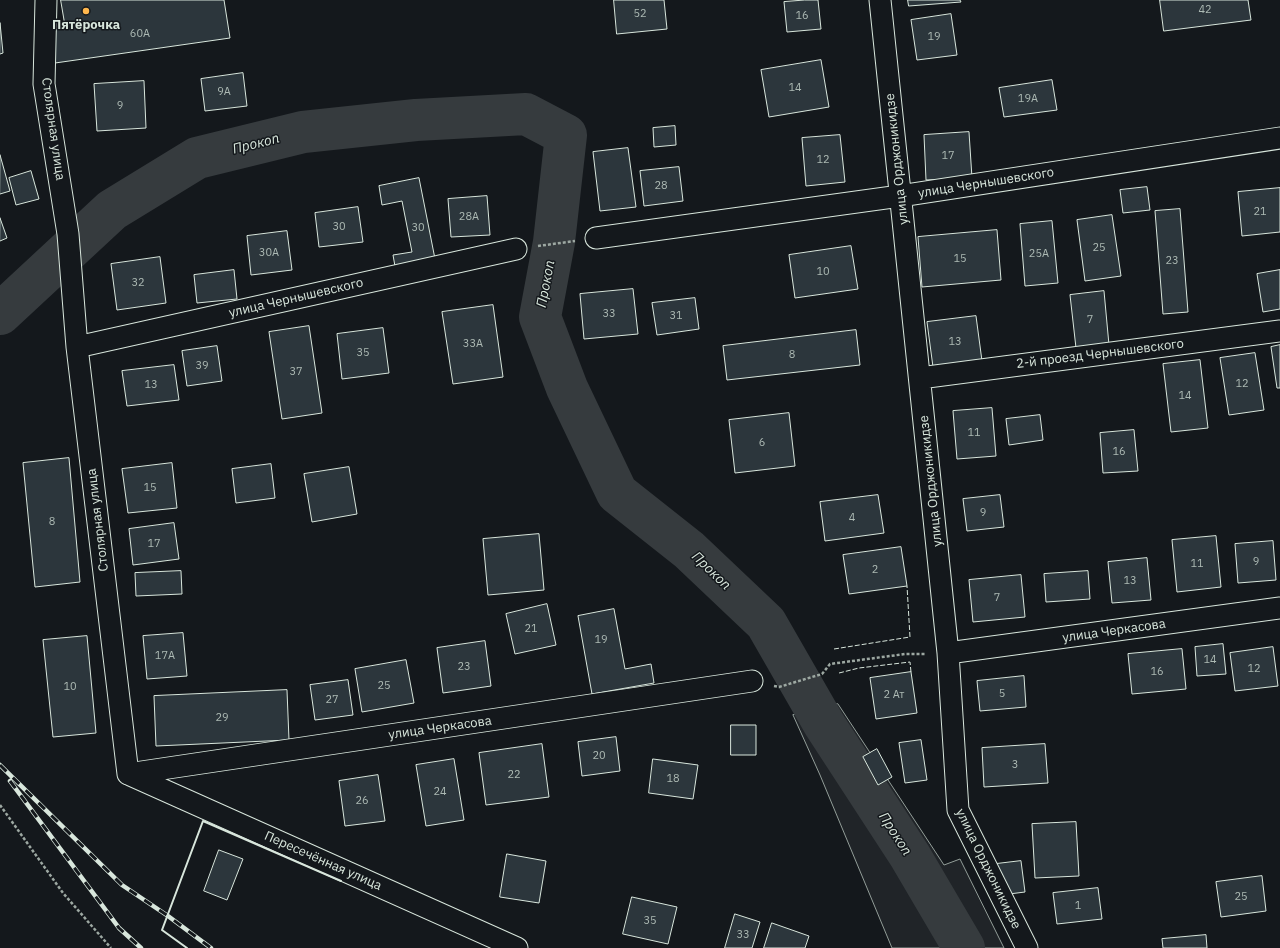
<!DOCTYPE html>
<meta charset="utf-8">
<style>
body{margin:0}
canvas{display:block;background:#14181c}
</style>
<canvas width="1280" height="948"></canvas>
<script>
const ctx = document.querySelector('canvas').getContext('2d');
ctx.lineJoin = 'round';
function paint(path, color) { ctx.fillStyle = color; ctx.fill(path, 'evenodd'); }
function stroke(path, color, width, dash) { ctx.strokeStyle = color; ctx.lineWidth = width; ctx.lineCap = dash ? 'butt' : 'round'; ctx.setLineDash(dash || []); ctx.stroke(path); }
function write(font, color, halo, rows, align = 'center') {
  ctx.font = font + ' "IBM Plex Sans",sans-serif'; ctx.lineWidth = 3; ctx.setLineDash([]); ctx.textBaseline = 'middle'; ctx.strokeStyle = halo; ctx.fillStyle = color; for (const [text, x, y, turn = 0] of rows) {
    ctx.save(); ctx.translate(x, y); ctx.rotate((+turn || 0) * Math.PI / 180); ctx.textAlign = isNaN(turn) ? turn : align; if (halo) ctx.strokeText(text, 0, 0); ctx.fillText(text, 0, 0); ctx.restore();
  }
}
const green = new Path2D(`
 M 838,704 L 944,865 L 960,859 L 1004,948 L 892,948 L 820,775 L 793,715 Z`);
paint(green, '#202428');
stroke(green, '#939e99', 1);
stroke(new Path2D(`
 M 0,314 L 112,210 L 197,158 L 303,132 L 416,120 L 526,114 L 566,135 L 554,242 L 540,317 L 567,388 L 617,493 L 689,550 L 766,623 L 824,724 L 910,856 L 964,948`), '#363b3e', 42);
const building = new Path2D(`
 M 61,0 L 224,0 L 230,38 L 55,63 L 51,30 L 65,28 Z
 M 614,0 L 664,0 L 667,29 L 617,34 Z
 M 805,0 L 818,0 L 821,29 L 787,32 L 784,2 Z
 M 908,0 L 960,0 L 961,2 L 909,6 Z
 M 1160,0 L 1248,0 L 1251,20 L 1164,31 Z
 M 951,14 L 957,55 L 917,60 L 911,20 Z
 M 0,23 L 3,53 L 0,54 Z
 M 821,60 L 829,107 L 769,117 L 761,70 Z
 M 243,73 L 247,106 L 205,111 L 201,79 Z
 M 1052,80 L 1057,110 L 1004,117 L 999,88 Z
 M 144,81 L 146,128 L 97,131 L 94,84 Z
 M 675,126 L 676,145 L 654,147 L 653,128 Z
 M 969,132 L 972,178 L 926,180 L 924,135 Z
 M 840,135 L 845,182 L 806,186 L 802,138 Z
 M 628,148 L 636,207 L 600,211 L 593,152 Z
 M 0,155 L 10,191 L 0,194 Z
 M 679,167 L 683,201 L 644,206 L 640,171 Z
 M 31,171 L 39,199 L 16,205 L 9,178 Z
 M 419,178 L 436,264 L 396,272 L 393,255 L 412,252 L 402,201 L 382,205 L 379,186 Z
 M 1147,187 L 1150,210 L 1123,213 L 1120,190 Z
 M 1280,188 L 1280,232 L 1242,236 L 1238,192 Z
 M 487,196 L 490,235 L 451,237 L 448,199 Z
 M 358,207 L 363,242 L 319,247 L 315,213 Z
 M 1180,209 L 1188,312 L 1163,314 L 1155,211 Z
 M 1112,215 L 1121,276 L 1085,281 L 1077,220 Z
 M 0,218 L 7,238 L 0,241 Z
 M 1052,221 L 1058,283 L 1025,286 L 1020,224 Z
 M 997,230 L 1001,280 L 922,287 L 918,237 Z
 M 287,231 L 292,270 L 251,275 L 247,236 Z
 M 851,246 L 858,289 L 795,298 L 789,255 Z
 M 160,257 L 166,303 L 117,310 L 111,264 Z
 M 234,270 L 237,299 L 197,303 L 194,275 Z
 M 1280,270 L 1280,309 L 1263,312 L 1257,274 Z
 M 633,289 L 638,334 L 584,339 L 580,294 Z
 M 1104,291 L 1109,345 L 1076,348 L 1070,295 Z
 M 695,298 L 699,329 L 657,335 L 652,303 Z
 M 493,305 L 503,377 L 453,384 L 442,312 Z
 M 976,316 L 982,361 L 933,367 L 927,322 Z
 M 309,326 L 322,413 L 282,419 L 269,332 Z
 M 383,328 L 389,373 L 342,379 L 337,334 Z
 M 856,330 L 860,365 L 727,380 L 723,346 Z
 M 1280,345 L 1280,388 L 1277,388 L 1271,347 Z
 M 217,346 L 222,381 L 187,386 L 182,351 Z
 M 1255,353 L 1264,410 L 1229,415 L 1220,358 Z
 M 1200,360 L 1208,428 L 1171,432 L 1163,364 Z
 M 174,365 L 179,400 L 127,406 L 122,371 Z
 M 992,408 L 996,456 L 957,459 L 953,411 Z
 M 789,413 L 795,466 L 735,473 L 729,420 Z
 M 1040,415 L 1043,440 L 1009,445 L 1006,419 Z
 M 1134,430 L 1138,471 L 1103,473 L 1100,433 Z
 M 69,458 L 80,582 L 35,587 L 23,463 Z
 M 172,463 L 177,508 L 128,513 L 122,469 Z
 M 271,464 L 275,498 L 236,503 L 232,469 Z
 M 349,467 L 357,514 L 312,522 L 304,474 Z
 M 878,495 L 884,533 L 825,541 L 820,502 Z
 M 1000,495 L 1004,527 L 967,531 L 963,499 Z
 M 174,523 L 179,559 L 133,565 L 129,529 Z
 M 539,534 L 544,590 L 488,595 L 483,539 Z
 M 1216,536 L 1221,587 L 1177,592 L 1172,540 Z
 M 1273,541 L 1276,580 L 1238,583 L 1235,544 Z
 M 901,547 L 907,586 L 849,594 L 843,555 Z
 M 1147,558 L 1151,600 L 1112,603 L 1108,562 Z
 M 181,571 L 182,594 L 136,596 L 135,573 Z
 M 1088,571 L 1090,599 L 1046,602 L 1044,574 Z
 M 1021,575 L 1025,617 L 973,622 L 969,580 Z
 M 547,604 L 556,645 L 515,654 L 506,614 Z
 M 614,609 L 625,669 L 651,664 L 654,683 L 592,694 L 578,616 Z
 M 183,633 L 187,676 L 147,679 L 143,636 Z
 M 87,636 L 96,733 L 53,737 L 43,640 Z
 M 485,641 L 491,686 L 443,693 L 437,648 Z
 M 1223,644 L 1226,674 L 1197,676 L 1195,647 Z
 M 1273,647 L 1278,686 L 1235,691 L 1230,653 Z
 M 1182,649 L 1186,689 L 1132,694 L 1128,654 Z
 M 406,660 L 414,703 L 362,712 L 355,669 Z
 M 911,672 L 917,713 L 876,719 L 870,678 Z
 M 1024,676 L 1026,707 L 980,711 L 977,681 Z
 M 348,680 L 353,715 L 315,720 L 310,685 Z
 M 287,690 L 289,740 L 156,746 L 154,696 Z
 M 731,725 L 756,725 L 756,755 L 731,755 Z
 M 616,737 L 620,771 L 582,776 L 578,742 Z
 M 921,740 L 927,780 L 905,783 L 899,743 Z
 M 542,744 L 549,797 L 486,805 L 479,753 Z
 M 1045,744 L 1048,783 L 984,787 L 982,748 Z
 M 877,749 L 892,777 L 878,785 L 863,757 Z
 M 454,759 L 464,820 L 426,826 L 416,765 Z
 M 653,759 L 698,765 L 693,799 L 649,793 Z
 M 378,775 L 385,821 L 345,826 L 339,781 Z
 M 1076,822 L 1079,876 L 1035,878 L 1032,824 Z
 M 219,850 L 243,859 L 227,900 L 204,891 Z
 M 507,854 L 546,861 L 539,903 L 500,897 Z
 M 1021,861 L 1025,892 L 1001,895 L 996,864 Z
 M 1262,876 L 1266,911 L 1221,917 L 1216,882 Z
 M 1098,888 L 1102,919 L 1057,924 L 1053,893 Z
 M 632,897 L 677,907 L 668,944 L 623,934 Z
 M 735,914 L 760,922 L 752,948 L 725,948 Z
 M 772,923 L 809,936 L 805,948 L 764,948 Z
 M 1206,935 L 1207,948 L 1163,948 L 1162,939 Z`);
paint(building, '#2c363c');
stroke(building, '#d8e6dc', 1);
const street = new Path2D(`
 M 46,0 L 44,84 L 68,234 L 77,347 L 128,774
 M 880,0 L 948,653 L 958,810 L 1027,948
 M 596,238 L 900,196 L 1280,138
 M 77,347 L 516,249
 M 920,378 L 1280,331
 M 948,653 L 1280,608
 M 128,774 L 752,681
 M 128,774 L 517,948`);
stroke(street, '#d8e6dc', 23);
stroke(new Path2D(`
 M 538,246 L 575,241
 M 774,686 L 779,687 L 822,674 L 830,664 L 905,654 L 926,654
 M 0,805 L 63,893 L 111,948`), '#9da8a2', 2.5, [3, 2]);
stroke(street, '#14181c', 21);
const rail = new Path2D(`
 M 0,765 L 122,885 L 168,916 L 211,948
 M 10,781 L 119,928 L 141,948`);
stroke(rail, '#d8e6dc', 4.5);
stroke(rail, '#14181c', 3, [9]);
stroke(new Path2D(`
 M 834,649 L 910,637 L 907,586
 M 839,673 L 859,668 L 910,662 L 911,672`), '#d8e6dc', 1, [5, 2]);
stroke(new Path2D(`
 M 187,948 L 162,930 L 203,821 L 341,881`), '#d8e6dc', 2);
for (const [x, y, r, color] of [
 [86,11,4,"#ffb74d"]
]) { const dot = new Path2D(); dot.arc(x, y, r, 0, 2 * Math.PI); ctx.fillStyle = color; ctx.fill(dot); stroke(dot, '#14181c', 1.5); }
write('11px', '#adbab4', null, [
 ["42",1205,10],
 ["52",640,14],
 ["16",802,16],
 ["60А",140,34],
 ["19",934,37],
 ["14",795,88],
 ["9А",224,92],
 ["19А",1028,99],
 ["9",120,106],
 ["17",948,156],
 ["12",823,160],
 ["28",661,186],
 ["21",1260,212],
 ["28А",469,217],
 ["30",339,227],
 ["30",418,228],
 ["25",1099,248],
 ["30А",269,253],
 ["25А",1039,254],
 ["15",960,259],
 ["23",1172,261],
 ["10",823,272],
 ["32",138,283],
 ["33",609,314],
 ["31",676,316],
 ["7",1090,320],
 ["13",955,342],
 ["33А",473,344],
 ["35",363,353],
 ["8",792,355],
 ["39",202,366],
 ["37",296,372],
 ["12",1242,384],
 ["13",151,385],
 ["14",1185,396],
 ["11",974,433],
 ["6",762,443],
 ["16",1119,452],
 ["15",150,488],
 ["9",983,513],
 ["4",852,518],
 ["8",52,522],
 ["17",154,544],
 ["9",1256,562],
 ["11",1197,564],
 ["2",875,570],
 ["13",1130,581],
 ["7",997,598],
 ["21",531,629],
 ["19",601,640],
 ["17А",165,656],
 ["14",1210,660],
 ["23",464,667],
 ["12",1254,669],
 ["16",1157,672],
 ["25",384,686],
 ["10",70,687],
 ["5",1002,694],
 ["2 Ат",894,695],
 ["27",332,700],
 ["29",222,718],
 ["20",599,756],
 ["3",1015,765],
 ["22",514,775],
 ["18",673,779],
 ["24",440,792],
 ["26",362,801],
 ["25",1241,897],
 ["1",1078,906],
 ["35",650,921],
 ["33",743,935]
]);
write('bold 13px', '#d8e6dc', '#14181c', [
 ["Пятёрочка",86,25]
]);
write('13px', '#d8e6dc', '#14181c', [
 ["Столярная улица",53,129,82],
 ["улица Орджоникидзе",897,159,-96],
 ["улица Чернышевского",986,183,-9],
 ["улица Чернышевского",296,298,-13],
 ["2-й проезд Чернышевского",1100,354,-7],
 ["улица Орджоникидзе",931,481,-96],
 ["Столярная улица",98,520,-97],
 ["улица Черкасова",1114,631,-8],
 ["улица Черкасова",440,728,-8],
 ["Пересечённая улица",323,861,24],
 ["улица Орджоникидзе",988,869,64]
]);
write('italic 14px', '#d8e6dc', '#14181c', [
 ["Прокоп",256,144,-14],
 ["Прокоп",546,284,-79],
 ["Прокоп",711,571,44],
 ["Прокоп",895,834,57]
]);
</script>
